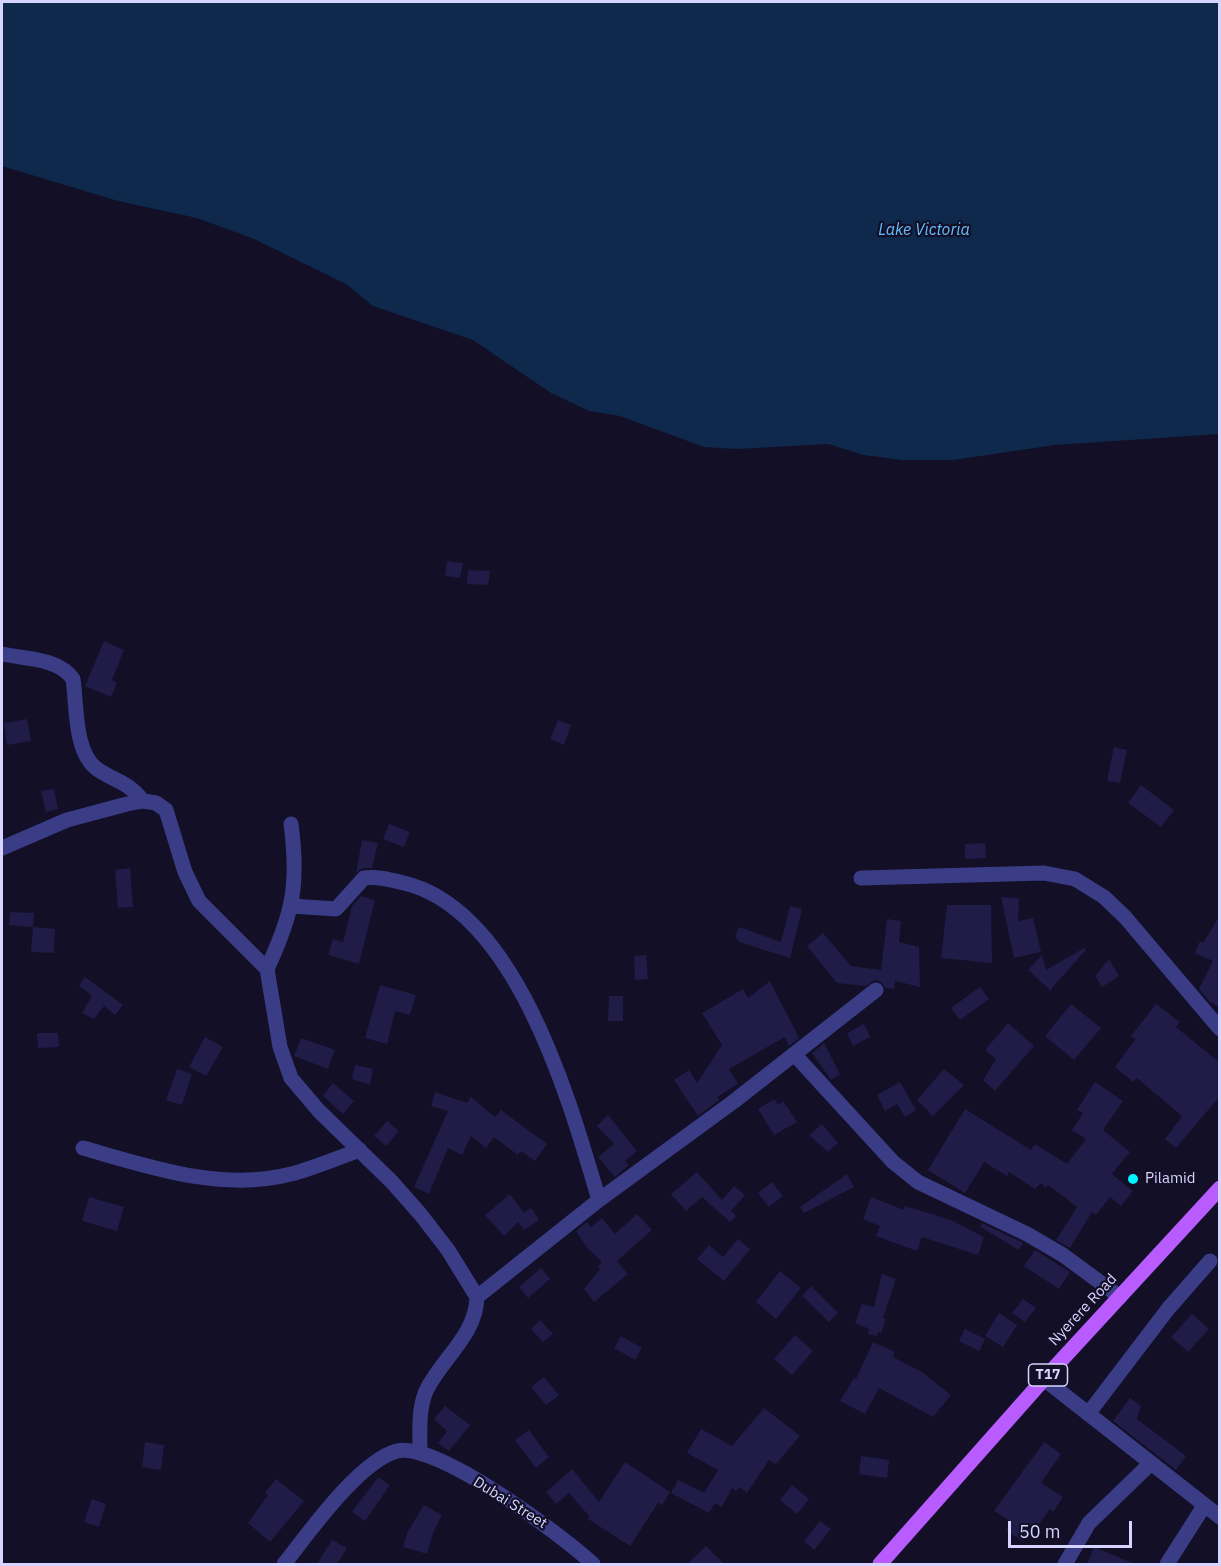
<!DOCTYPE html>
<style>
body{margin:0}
#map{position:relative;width:1221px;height:1566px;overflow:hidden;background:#120f27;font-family:"IBM Plex Sans",sans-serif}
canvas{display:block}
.frame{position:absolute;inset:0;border:3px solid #d7d5ff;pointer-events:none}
.scale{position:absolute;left:1008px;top:1521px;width:124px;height:27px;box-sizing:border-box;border:3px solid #d7d5ff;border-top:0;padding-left:8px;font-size:18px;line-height:21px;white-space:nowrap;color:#d7d5ff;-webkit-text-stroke:4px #120f27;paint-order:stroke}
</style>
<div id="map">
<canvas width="1221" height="1566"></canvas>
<div class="frame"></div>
<div class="scale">50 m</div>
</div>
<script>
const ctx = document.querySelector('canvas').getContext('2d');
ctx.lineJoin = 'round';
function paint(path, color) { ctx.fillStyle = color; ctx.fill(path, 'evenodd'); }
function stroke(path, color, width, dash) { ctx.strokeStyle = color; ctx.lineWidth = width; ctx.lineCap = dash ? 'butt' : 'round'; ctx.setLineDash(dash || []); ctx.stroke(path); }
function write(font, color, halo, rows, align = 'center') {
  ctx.font = font + ' "IBM Plex Sans",sans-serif'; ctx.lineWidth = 4.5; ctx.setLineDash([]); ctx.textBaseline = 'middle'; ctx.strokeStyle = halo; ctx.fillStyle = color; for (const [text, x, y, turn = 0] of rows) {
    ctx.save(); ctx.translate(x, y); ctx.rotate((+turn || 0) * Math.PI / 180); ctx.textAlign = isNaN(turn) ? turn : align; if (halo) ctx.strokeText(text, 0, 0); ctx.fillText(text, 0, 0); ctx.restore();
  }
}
paint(new Path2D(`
 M 2,2 L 1219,2 L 1219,434 L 1055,445 L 953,460 L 902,460 L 864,455 L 828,444 L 736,449 L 704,447 L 620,416 L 589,411 L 551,393 L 473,340 L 373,306 L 346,284 L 254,239 L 197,218 L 118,201 L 2,166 Z`), '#0e294c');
paint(new Path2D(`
 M 447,561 L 463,563 L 460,578 L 445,576 Z
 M 468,570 L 490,571 L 488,585 L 467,584 Z
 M 104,641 L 124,650 L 112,680 L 117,683 L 111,697 L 85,686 Z
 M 27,719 L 31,741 L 7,745 L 4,723 Z
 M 558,720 L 571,725 L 564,745 L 550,739 Z
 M 1114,747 L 1127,750 L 1120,783 L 1107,781 Z
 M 1141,785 L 1174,810 L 1161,827 L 1128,803 Z
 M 54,789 L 58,809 L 46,812 L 41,791 Z
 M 389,824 L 410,832 L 404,847 L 383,839 Z
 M 362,840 L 378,843 L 372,868 L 363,868 L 356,873 Z
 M 985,843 L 986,858 L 965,859 L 965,844 Z
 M 130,868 L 133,907 L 118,908 L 115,870 Z
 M 361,896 L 375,900 L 359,964 L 328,955 L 333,939 L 343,942 L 352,906 Z
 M 1001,897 L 1019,898 L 1018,921 L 1033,918 L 1041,952 L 1014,958 Z
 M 947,905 L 991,905 L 992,963 L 941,958 Z
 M 790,906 L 802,909 L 790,958 L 739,942 L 735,936 L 739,927 L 781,942 Z
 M 10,912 L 34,913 L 33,927 L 9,925 Z
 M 1220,915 L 1220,1007 L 1210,1002 L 1199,989 L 1213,961 L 1195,953 L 1200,941 L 1203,943 Z
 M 887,919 L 901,921 L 899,942 L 919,947 L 920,987 L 895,981 L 894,989 L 885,988 L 880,981 L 875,980 L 866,986 L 837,983 L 807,946 L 823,933 L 851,966 L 881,970 Z
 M 33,927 L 55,929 L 54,953 L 31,952 Z
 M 1084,948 L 1086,950 L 1051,989 L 1052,992 L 1028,970 L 1042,955 L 1046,970 Z
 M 646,955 L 648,979 L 635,980 L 634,956 Z
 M 1109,959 L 1119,976 L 1102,987 L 1095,976 Z
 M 85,977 L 123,1005 L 115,1015 L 104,1006 L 94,1019 L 82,1013 L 92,996 L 79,986 Z
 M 770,981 L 799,1038 L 789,1046 L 785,1037 L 729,1069 L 738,1084 L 717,1097 L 719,1100 L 698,1116 L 674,1080 L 689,1070 L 697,1083 L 722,1045 L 702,1013 L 743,989 L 748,998 Z
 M 380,985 L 416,995 L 410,1015 L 395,1011 L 387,1044 L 365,1038 Z
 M 980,987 L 989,999 L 960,1020 L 951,1008 Z
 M 609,996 L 623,996 L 623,1021 L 608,1021 Z
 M 1071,1004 L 1101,1028 L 1074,1060 L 1045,1036 Z
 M 1156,1004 L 1180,1022 L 1176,1027 L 1220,1063 L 1220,1096 L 1176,1148 L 1165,1139 L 1182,1116 L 1137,1078 L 1133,1082 L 1115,1067 L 1136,1039 L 1131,1036 Z
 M 1008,1023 L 1034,1046 L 995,1091 L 983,1080 L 996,1059 L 985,1050 Z
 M 864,1024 L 870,1037 L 853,1046 L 847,1033 Z
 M 37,1033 L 58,1033 L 59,1047 L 38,1048 Z
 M 205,1037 L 223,1047 L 206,1076 L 189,1067 Z
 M 301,1038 L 335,1050 L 328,1069 L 294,1056 Z
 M 824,1043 L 840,1074 L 831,1080 L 812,1053 Z
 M 355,1065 L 373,1069 L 370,1085 L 352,1079 Z
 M 177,1069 L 192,1074 L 182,1105 L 166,1100 Z
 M 944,1069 L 964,1085 L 933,1116 L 917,1100 Z
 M 900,1082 L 916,1110 L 905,1117 L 897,1104 L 885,1111 L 877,1095 Z
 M 1095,1082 L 1123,1101 L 1103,1130 L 1130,1152 L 1112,1174 L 1133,1191 L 1121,1206 L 1110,1197 L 1096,1215 L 1092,1212 L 1070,1248 L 1056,1240 L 1077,1207 L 1048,1185 L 1046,1188 L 1041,1183 L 1035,1189 L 1009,1172 L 1007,1176 L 984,1162 L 965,1193 L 928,1170 L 965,1109 L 1031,1150 L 1035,1144 L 1067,1164 L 1086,1139 L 1072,1130 L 1083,1113 L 1077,1110 Z
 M 333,1083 L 354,1101 L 343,1114 L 323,1096 Z
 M 435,1092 L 467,1103 L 471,1097 L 495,1117 L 501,1110 L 547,1144 L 535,1161 L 521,1151 L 518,1155 L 494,1137 L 486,1148 L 471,1136 L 462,1155 L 448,1148 L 429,1194 L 414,1187 L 448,1111 L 431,1106 Z
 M 774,1099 L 778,1105 L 783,1101 L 797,1122 L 774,1135 L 758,1109 Z
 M 608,1115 L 637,1151 L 625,1161 L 629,1165 L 615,1177 L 598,1157 L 614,1144 L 597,1126 Z
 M 387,1121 L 399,1131 L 386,1146 L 374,1136 Z
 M 822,1124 L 838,1143 L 828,1152 L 809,1135 Z
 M 697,1172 L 722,1200 L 734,1186 L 745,1195 L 731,1211 L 736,1216 L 730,1222 L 702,1197 L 686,1211 L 671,1194 Z
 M 847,1174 L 854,1187 L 804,1213 L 800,1207 Z
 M 772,1182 L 783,1196 L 769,1207 L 758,1193 Z
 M 510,1194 L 524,1213 L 531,1208 L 539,1220 L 524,1230 L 518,1222 L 504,1236 L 485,1215 Z
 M 89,1197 L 124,1207 L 117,1231 L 82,1221 Z
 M 871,1197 L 904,1210 L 905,1206 L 951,1220 L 984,1237 L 978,1255 L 922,1237 L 917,1251 L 876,1236 L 880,1226 L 863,1219 Z
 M 637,1214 L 652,1230 L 617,1261 L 628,1274 L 594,1302 L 584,1289 L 600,1269 L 598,1266 L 602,1262 L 587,1248 L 576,1231 L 587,1222 L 591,1227 L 602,1218 L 615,1234 Z
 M 982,1223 L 1023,1243 L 1019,1250 L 980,1227 Z
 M 738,1239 L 750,1249 L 724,1281 L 697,1259 L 709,1245 L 723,1257 Z
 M 1035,1250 L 1070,1272 L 1059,1289 L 1024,1266 Z
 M 541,1268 L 550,1279 L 528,1298 L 519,1287 Z
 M 780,1271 L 801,1288 L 776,1319 L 756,1302 Z
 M 882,1274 L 896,1279 L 883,1318 L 886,1319 L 881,1333 L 878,1332 L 877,1336 L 868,1334 L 869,1329 L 855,1323 L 862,1304 L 874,1307 Z
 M 811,1286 L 838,1313 L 829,1322 L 802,1296 Z
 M 1023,1299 L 1036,1308 L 1025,1322 L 1012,1313 Z
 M 999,1313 L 1017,1325 L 1003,1347 L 985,1336 Z
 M 1192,1314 L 1209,1329 L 1188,1352 L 1171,1337 Z
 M 540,1320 L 553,1334 L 543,1342 L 531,1329 Z
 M 965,1329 L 985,1339 L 979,1351 L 959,1341 Z
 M 795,1335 L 813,1351 L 792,1375 L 774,1359 Z
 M 621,1336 L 642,1348 L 635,1360 L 614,1348 Z
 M 873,1342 L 895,1352 L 893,1357 L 922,1372 L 951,1395 L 933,1417 L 879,1388 L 865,1414 L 840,1401 L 854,1378 L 856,1379 Z
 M 544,1377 L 559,1395 L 546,1405 L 531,1387 Z
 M 1130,1398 L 1141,1406 L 1137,1419 L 1186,1456 L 1176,1470 L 1113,1421 Z
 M 445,1406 L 470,1425 L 449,1451 L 438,1443 L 447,1431 L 434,1419 Z
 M 764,1408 L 800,1436 L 776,1464 L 769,1460 L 747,1493 L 739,1487 L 736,1491 L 732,1488 L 722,1507 L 715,1503 L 709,1513 L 671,1493 L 678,1480 L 704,1493 L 718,1470 L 687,1453 L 701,1429 L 732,1446 Z
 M 529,1430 L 549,1457 L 536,1468 L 515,1440 Z
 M 145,1442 L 164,1445 L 161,1470 L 142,1467 Z
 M 1044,1442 L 1061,1454 L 1041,1483 L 1063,1497 L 1053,1512 L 1050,1509 L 1031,1535 L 1028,1532 L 1022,1541 L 1006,1530 L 1012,1522 L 994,1511 Z
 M 861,1456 L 889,1460 L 887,1478 L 859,1474 Z
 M 625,1462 L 670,1492 L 662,1505 L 658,1503 L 630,1546 L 588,1519 L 589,1516 L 569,1493 L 556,1504 L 546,1492 L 572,1469 L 599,1502 Z
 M 378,1477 L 390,1485 L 365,1521 L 352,1512 Z
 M 276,1479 L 304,1501 L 270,1542 L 248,1523 L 268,1495 L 265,1493 Z
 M 792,1485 L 809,1499 L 797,1514 L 780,1500 Z
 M 92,1499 L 106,1504 L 99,1527 L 84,1522 Z
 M 424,1505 L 442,1515 L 433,1533 L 427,1554 L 403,1547 L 407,1533 Z
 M 820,1521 L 831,1529 L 814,1550 L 804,1541 Z
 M 332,1540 L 347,1548 L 337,1564 L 317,1564 Z
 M 706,1546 L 724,1564 L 687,1564 Z
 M 1094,1547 L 1135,1564 L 1087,1564 Z`), '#211b48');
stroke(new Path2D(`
 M 2,654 C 25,659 58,658 73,679 C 77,706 74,752 97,769 C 116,782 127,781 143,801
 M 2,848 L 67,820 L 127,804 L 143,801 L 156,803 L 166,810 L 185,872 L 199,901 L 267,969 L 280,1047 L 291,1078 L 319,1111 L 392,1182 L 421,1215 L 448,1250 L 477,1297 C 476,1336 441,1359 426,1391 C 418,1410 420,1432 420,1452
 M 861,878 L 1044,873 L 1075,879 L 1104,897 L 1125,917 L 1220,1029
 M 292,906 L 336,909 L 364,878 C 377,876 391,880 404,883 C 517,910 570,1102 599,1200
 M 267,969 C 293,913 299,885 291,824
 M 794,1054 L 893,1162 L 918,1182 L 1027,1234 L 1063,1255 L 1120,1297
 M 83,1148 C 150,1167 221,1192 291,1174 C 314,1168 337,1158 360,1150
 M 477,1297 L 599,1200 L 733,1102 L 876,990
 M 1044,1379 L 1220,1517
 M 1088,1414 L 1168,1309 L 1210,1261
 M 284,1564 C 308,1534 359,1461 397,1451 C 436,1441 563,1536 593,1564
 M 1065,1564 L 1089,1523 L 1150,1464
 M 1167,1564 L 1204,1506`), '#3a3c86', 15);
stroke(new Path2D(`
 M 880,1564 L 1044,1379 L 1220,1188`), '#b85cff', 15);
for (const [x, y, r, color] of [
 [1133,1179,6,"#01f5ff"]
]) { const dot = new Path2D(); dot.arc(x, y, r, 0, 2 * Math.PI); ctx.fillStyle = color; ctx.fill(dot); stroke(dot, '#120f27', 2); }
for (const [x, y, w] of [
 [1048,1375,39]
]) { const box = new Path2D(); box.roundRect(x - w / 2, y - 11, w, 22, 4.5); ctx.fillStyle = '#120f27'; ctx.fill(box); stroke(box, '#d7d5ff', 1.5); }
write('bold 14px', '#d7d5ff', null, [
 ["T17",1048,1375]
]);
write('15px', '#d7d5ff', '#120f27', [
 ["Pilamid",1145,1179]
], 'left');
write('15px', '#d7d5ff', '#120f27', [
 ["Nyerere Road",1083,1310,-47],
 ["Dubai Street",510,1503,32]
]);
write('italic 16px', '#63c0ff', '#120f27', [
 ["Lake Victoria",924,230]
]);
</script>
